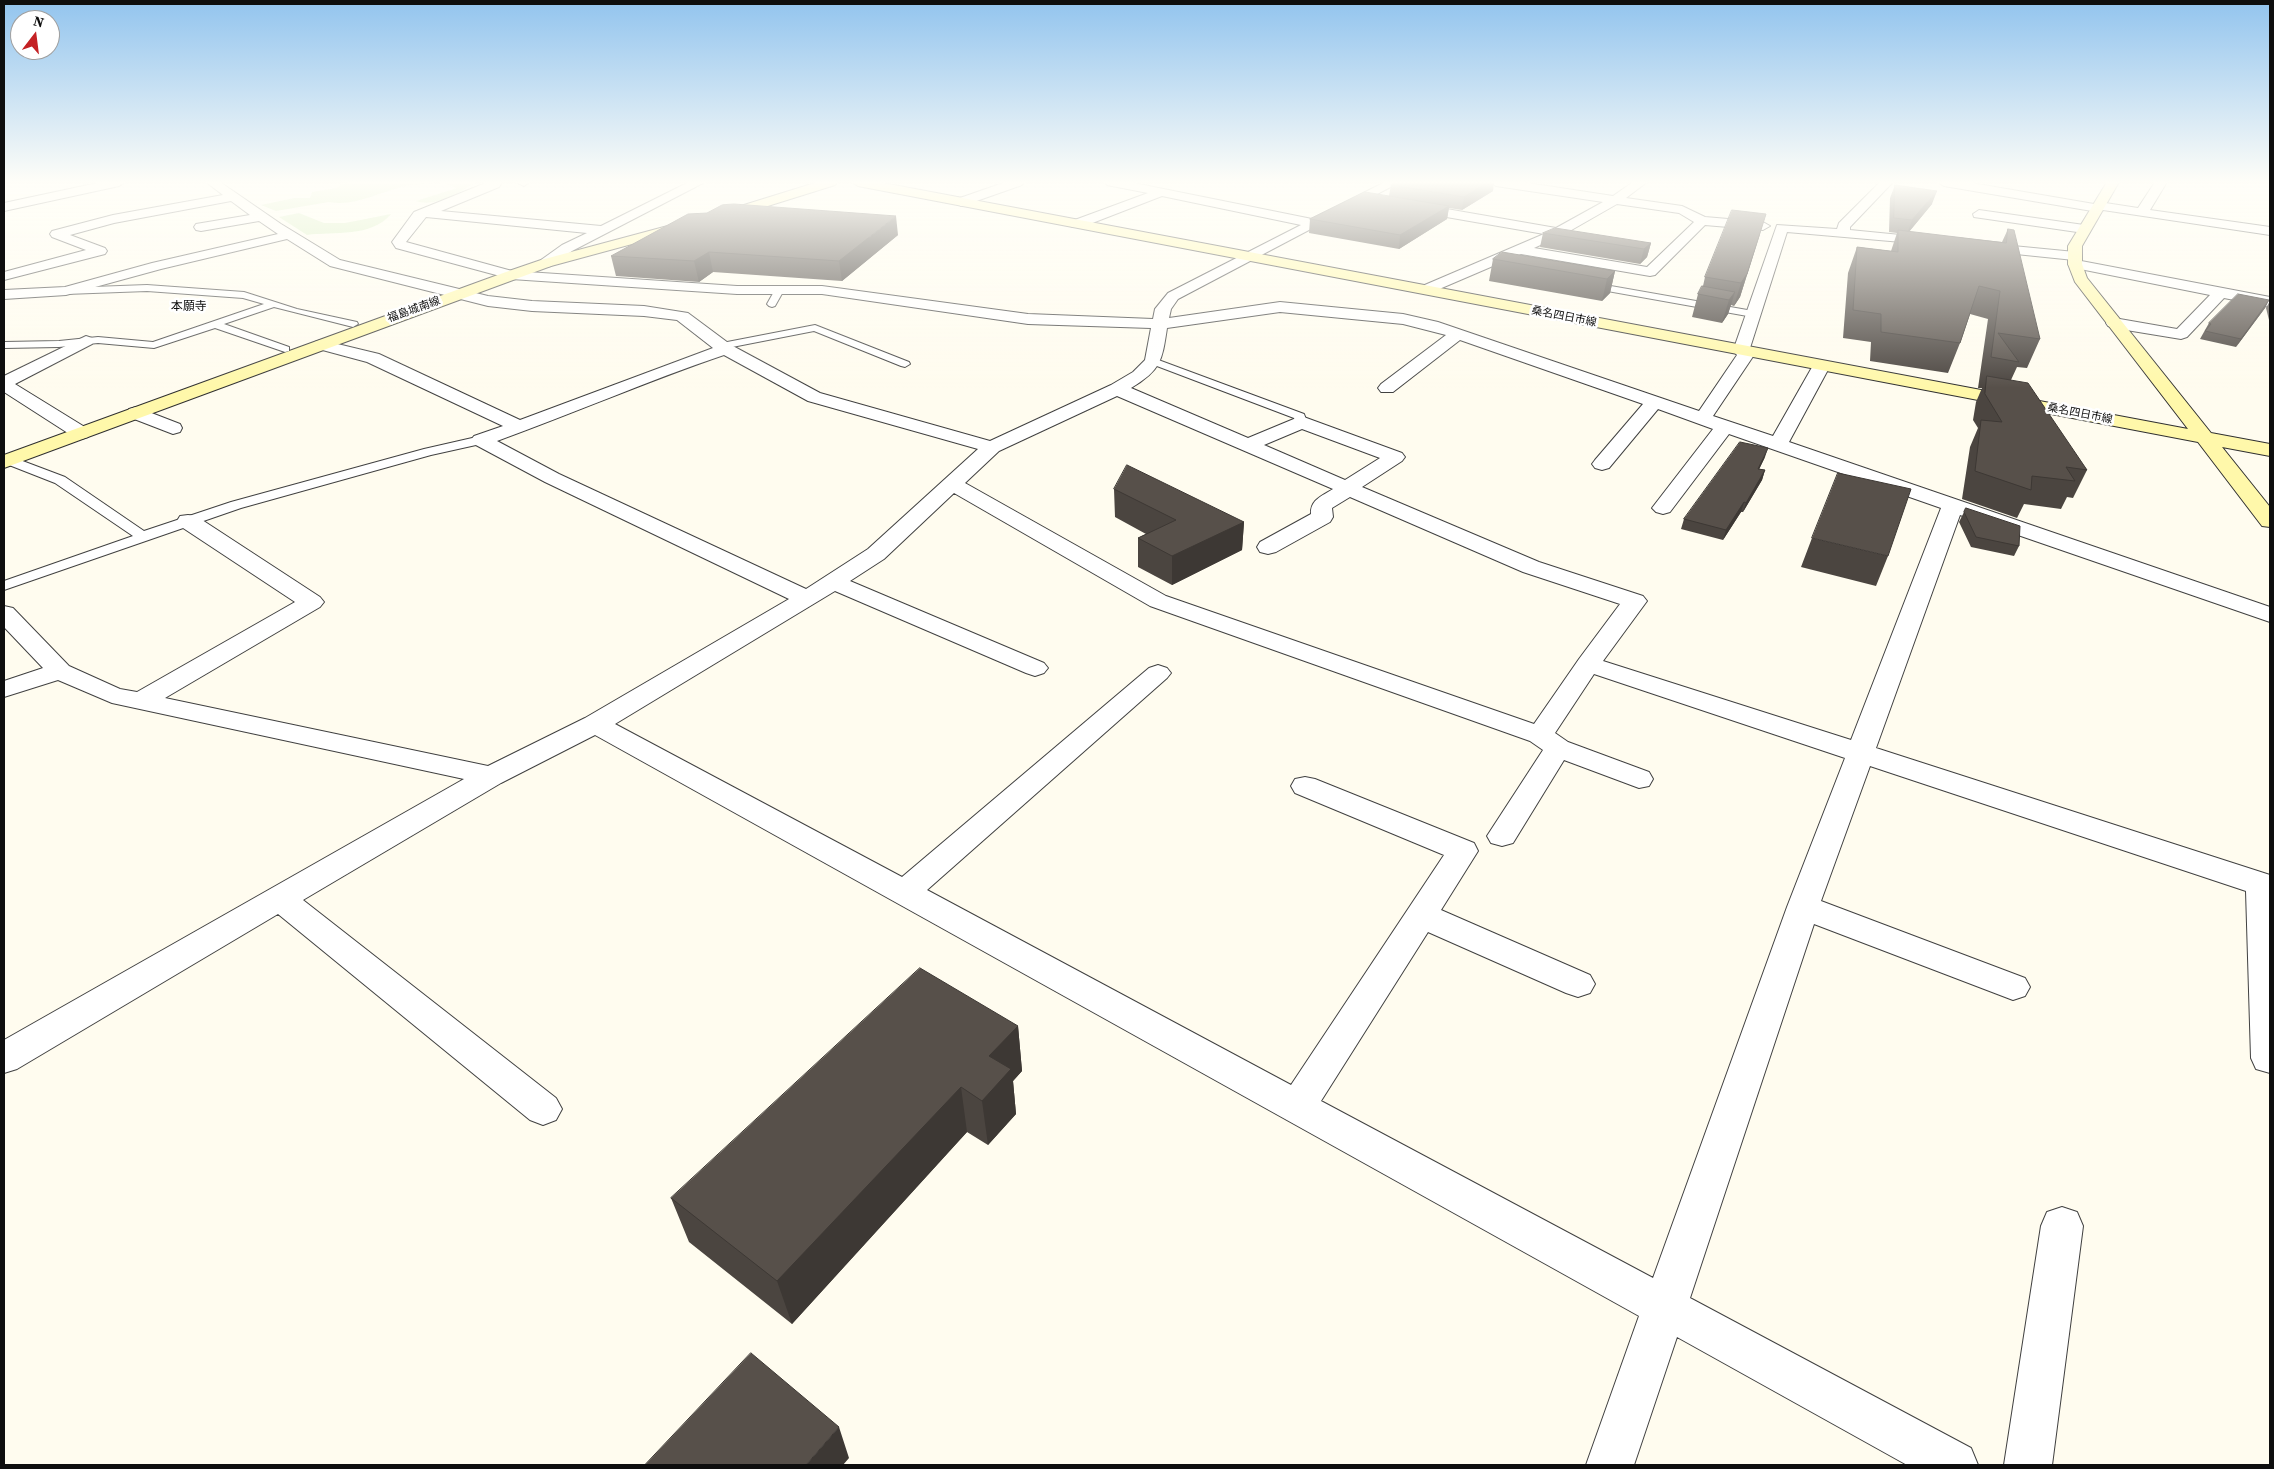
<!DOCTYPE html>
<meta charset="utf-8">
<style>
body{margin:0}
#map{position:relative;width:2274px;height:1469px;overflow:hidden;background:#fffcef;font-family:"Source Serif 4",serif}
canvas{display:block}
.frame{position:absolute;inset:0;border:5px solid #0e0e0e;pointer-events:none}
.north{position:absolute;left:10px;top:10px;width:50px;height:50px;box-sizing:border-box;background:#fff;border:1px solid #9f9f9f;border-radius:50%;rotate:15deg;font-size:14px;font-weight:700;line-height:20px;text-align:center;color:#0e0e0e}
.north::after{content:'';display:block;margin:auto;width:18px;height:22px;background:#c42124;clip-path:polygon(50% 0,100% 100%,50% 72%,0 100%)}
</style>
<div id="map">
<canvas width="2274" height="1469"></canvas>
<div class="frame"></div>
<div class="north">N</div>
</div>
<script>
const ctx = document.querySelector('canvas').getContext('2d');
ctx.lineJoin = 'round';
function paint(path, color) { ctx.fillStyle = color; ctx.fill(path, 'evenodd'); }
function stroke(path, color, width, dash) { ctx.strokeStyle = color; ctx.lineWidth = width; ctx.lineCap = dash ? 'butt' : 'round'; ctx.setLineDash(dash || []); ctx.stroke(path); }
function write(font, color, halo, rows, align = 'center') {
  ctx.font = font + ' "Source Serif 4","Noto Sans JP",serif'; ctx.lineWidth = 5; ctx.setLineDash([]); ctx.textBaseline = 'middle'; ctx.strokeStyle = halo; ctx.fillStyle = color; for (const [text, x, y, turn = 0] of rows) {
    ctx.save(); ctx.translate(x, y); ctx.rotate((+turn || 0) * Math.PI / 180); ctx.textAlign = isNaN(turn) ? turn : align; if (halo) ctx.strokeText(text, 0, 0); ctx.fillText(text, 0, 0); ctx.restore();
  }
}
paint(new Path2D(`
 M 352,182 L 436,182 C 424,184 412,184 401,187 C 378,193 353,207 329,202 L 276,211 L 261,205 L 294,198 L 310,198 L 312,192 L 337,188 L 341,184 Z
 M 440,182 L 476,182 C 460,192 435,208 416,201 L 457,188 Z
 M 299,213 L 324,223 L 345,223 L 391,214 C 371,238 334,231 307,235 L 279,217 Z`), '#d1ebb7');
const lane = new Path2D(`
 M 1588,282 L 1753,311 L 1758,314 L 1753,317 L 1585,287 L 1583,285 Z
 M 147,285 L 244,292 L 297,309 L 357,322 L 358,324 L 353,327 L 274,307 L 224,324 L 289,347 L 289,351 L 285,352 L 215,328 L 154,348 L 98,343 L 59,347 L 4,348 L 4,342 L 59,341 L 98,337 L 153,342 L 264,304 L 243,298 L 147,291 L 66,294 L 61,291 L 66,288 Z
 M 779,287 L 784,290 L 775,306 L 772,307 L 769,306 L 767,304 L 776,288 Z
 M 815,325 L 909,362 L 910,364 L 905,367 L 901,366 L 814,331 L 722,349 L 717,346 L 722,343 Z
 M 1153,358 L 1304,414 L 1307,422 L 1301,426 L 1297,425 L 1294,418 L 1149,363 L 1149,359 Z
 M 481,436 L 485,437 L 487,440 L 485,443 L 431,455 L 241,508 L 4,590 L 4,581 L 133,536 L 55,483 L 4,463 L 4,457 L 12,457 L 65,477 L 144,531 L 231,502 L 424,449 Z`);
const street = new Path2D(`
 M 102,182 L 125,182 L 119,186 L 4,211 L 4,203 Z
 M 206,182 L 220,182 L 281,224 L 340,260 L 488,296 L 532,301 L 644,306 L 688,313 L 731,345 L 820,393 L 990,441 L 1111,385 L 1133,372 L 1145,360 L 1151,328 L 1028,324 L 822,294 L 737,294 L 511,279 L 396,248 L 392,242 L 414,212 L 488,182 L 500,182 L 501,184 L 499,187 L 441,211 L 601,226 L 689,182 L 705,182 L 572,251 L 551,266 L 546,267 L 539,263 L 541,260 L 562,245 L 587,233 L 426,217 L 406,242 L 512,271 L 737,286 L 822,286 L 1028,314 L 1153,319 L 1155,309 L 1168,293 L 1301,225 L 1162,196 L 1082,227 L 1072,227 L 1070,224 L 1072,221 L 1148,193 L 1107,185 L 1105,182 L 1129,182 L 1312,219 L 1385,182 L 1400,182 L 1178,299 L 1171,309 L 1169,318 L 1280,302 L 1403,314 L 1438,322 L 1699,411 L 1737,355 L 1733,351 L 1777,225 L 1837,229 L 1839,223 L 1880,182 L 1893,182 L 1850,227 L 1850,230 L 1931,238 L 1936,239 L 1938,242 L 1936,245 L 1787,232 L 1750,348 L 1756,352 L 1713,416 L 1773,436 L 1815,362 L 1827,362 L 1830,366 L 1789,442 L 2270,607 L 2270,622 L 1960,515 L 1876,748 L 2270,875 L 2270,1073 L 2256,1069 L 2251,1058 L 2246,891 L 1870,766 L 1821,901 L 2025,978 L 2030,987 L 2025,996 L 2013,1000 L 1814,924 L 1690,1298 L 1971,1448 L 1978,1465 L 1907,1465 L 1677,1337 L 1634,1465 L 1586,1465 L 1639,1316 L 595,735 L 501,783 L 303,900 L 556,1098 L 562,1109 L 556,1120 L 543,1125 L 530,1120 L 278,914 L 17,1069 L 4,1073 L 4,1040 L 464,779 L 112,703 L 58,680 L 4,697 L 4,681 L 43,668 L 4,627 L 4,606 L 13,608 L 69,666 L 120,689 L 137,692 L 295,602 L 180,526 L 177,521 L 180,516 L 188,515 L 196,516 L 320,597 L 324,602 L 320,607 L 165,698 L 488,766 L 585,718 L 789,599 L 545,482 L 474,444 L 471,440 L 474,436 L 503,426 L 367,362 L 315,348 L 313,345 L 315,342 L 321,340 L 379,354 L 520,420 L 713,348 L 677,320 L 644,316 L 532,311 L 488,306 L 330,266 L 287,239 L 161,269 L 66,295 L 4,299 L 4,290 L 65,287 L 152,263 L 278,234 L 259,221 L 201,231 L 196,230 L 194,227 L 196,224 L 250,215 L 231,201 L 114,223 L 70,235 L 105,248 L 107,251 L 105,254 L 4,280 L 4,272 L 86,250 L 52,237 L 50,234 L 52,231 L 113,215 L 223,195 ZM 1280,312 L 1403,324 L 1446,335 L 1381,384 L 1378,388 L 1381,392 L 1393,392 L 1460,340 L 1643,404 L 1595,460 L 1592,464 L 1595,468 L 1602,470 L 1609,468 L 1658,409 L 1713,429 L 1652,508 L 1656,512 L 1663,514 L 1670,512 L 1729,434 L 1941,508 L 1851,740 L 1603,661 L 1647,601 L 1643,596 L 1539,562 L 1362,487 L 1402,461 L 1405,457 L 1402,453 L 1301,416 L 1248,438 L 1131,388 C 1161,370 1162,361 1167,328 ZM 724,355 L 808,401 L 978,449 L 868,549 L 806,589 L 559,474 L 497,441 C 572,414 647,381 724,355 ZM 1117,396 L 1333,489 C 1322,496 1310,500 1311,514 L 1260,542 L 1257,547 L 1260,552 L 1268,554 L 1276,552 L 1330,522 L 1333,517 L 1332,508 L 1350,497 L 1523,572 L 1620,604 L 1579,659 L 1534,724 L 1166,596 L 965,483 L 999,451 ZM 1302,429 L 1380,458 L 1345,480 L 1264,445 ZM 954,493 L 1150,606 L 1530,741 L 1543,750 L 1487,836 L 1491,843 L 1502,846 L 1513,843 L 1564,760 L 1639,788 L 1649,786 L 1653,779 L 1649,772 L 1568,742 L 1555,733 L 1594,674 L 1845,758 L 1787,907 L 1653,1278 L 1321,1101 L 1428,932 L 1566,993 L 1578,997 L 1590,993 L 1595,984 L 1590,975 L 1441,910 L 1478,851 L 1474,843 L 1315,779 L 1305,777 L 1295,779 L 1291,786 L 1295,793 L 1444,855 L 1291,1085 L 927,890 L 1167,678 L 1171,673 L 1167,668 L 1158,665 L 1149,668 L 902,877 L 615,724 L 835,591 L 1026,673 L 1035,676 L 1044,673 L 1048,668 L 1044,663 L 850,581 L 884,559 Z
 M 516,182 L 530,182 L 524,186 Z
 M 1006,182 L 1024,182 L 1022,185 L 965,205 L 961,206 L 955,202 L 957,199 Z
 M 1490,182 L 1521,182 L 1613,196 L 1633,182 L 1647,182 L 1626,198 L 1682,206 L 1705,217 L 1763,222 L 1770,226 L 1763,230 L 1705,225 L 1655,275 L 1650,276 L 1521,254 L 1430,293 L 1420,293 L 1418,290 L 1420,287 L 1544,234 L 1412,211 L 1406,207 L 1408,204 L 1412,203 L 1556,228 L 1603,202 L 1496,186 ZM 1617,204 L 1679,213 L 1694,222 L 1647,267 L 1534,248 L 1568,232 Z
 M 1938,182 L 1966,182 L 2094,204 L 2099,202 L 2138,208 L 2155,182 L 2167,182 L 2150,210 L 2270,227 L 2270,235 L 2103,210 L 2098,212 L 1944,186 Z
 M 1979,210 L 2084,225 L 2091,229 L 2084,233 L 1974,217 L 1973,214 Z
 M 1982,243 L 2075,252 L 2082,256 L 2076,260 L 2270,297 L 2270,307 L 2224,298 L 2187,337 L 2181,339 L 2114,328 L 2108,326 L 2106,323 L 2108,320 L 2114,318 L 2177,329 L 2210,295 L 2070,267 L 2068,264 L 2074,260 L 1977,250 L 1975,247 L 1977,244 Z
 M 86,336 L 92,338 L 94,341 L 92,344 L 15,384 L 88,429 L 90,433 L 88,437 L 81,439 L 74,437 L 4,392 L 4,376 Z
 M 136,407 L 180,424 L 182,428 L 180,432 L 173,434 L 129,417 L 127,413 L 129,409 Z
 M 2062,1207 L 2077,1212 L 2083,1226 L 2052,1465 L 2004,1465 L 2041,1226 L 2047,1212 Z`);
const secondary = new Path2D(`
 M 818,182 L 837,182 L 835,185 L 739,215 L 551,266 L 4,468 L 4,455 L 506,272 L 541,260 L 731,209 Z
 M 852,182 L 878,182 L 2188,429 L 2075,282 L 2068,264 L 2068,246 L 2107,182 L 2119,182 L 2082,246 L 2082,264 L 2087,278 L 2211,433 L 2270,444 L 2270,456 L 2222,447 L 2270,507 L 2270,527 L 2262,526 L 2198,442 L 858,186 Z`);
stroke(lane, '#414141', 2);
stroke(street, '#414141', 2);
stroke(secondary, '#303030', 2);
paint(lane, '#fff');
paint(street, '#fff');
paint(secondary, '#fff8aa');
paint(new Path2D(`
 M 1391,185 L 1493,191 L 1462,210 L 1449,208 L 1447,219 L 1399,249 L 1309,233 L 1310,219 L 1389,196 Z
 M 1895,185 L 1932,204 L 1909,232 L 2002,242 L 2008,229 L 2040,339 L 2027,368 L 2017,367 L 2011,380 L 2087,470 L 2073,498 L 2067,497 L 2061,509 L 2024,504 L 2017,518 L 1962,499 L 1970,447 L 1978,428 L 1973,420 L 1976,402 L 1982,388 L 1978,388 L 1988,319 L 1970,314 L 1960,343 L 1948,373 L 1870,361 L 1871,342 L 1843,338 L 1848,273 L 1857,247 L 1891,251 L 1897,233 L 1889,232 L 1890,198 Z
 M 1543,233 L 1651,243 L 1647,257 L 1640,264 L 1540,247 Z
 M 1760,234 L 1740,297 L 1734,306 L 1731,305 L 1728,314 L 1722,323 L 1692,317 L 1698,294 L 1703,286 L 1705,277 Z
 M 898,235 L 842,281 L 713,272 L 699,282 L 616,276 L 611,256 Z
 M 1493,259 L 1615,271 L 1610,293 L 1602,301 L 1489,281 Z
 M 2269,300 L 2265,308 L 2236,347 L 2200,339 L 2209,323 Z
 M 2270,301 L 2270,324 L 2266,308 Z
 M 1765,457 L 1759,469 L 1765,470 L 1762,480 L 1743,512 L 1741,512 L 1723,540 L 1681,529 L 1684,519 Z
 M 1114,489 L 1244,522 L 1242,550 L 1172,585 L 1138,567 L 1138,538 L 1146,534 L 1115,517 Z
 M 1966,508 L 2019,546 L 2014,556 L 1971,547 L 1959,522 Z
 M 1812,538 L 1888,556 L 1876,586 L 1801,567 Z
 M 1018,1026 L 1022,1071 L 1013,1081 L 1016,1114 L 988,1145 L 967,1132 L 792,1324 L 689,1242 L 671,1198 Z`), '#4b4540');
paint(new Path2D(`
 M 1488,182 L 1494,182 L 1493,191 L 1462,210 L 1464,197 Z
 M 1937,191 L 1932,204 L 1907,234 L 1912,220 Z
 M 1449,206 L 1447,219 L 1399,249 L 1400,235 Z
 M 1766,214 L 1740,297 L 1734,306 L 1741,283 Z
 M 896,216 L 898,235 L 842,281 L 839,261 Z
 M 1651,243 L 1647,257 L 1640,264 L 1644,249 Z
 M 709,252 L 713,272 L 699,282 L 694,261 Z
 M 1615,271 L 1610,293 L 1602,301 L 1607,279 Z
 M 1735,292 L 1728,314 L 1722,323 L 1729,300 Z
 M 2269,300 L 2265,308 L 2236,347 L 2241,339 Z
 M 1768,448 L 1765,457 L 1755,478 L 1758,469 Z
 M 1765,470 L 1762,480 L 1743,512 L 1746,503 Z
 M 1744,502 L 1741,512 L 1723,540 L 1726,530 Z
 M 1244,522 L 1242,550 L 1172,585 L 1172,556 Z
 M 1018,1026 L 1022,1071 L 1013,1081 L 1016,1114 L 988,1145 L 982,1101 L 989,1056 Z
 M 961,1087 L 967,1132 L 792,1324 L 777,1281 Z
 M 839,1427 L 849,1458 L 843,1465 L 806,1465 Z`), '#3d3834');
const building = new Path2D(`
 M 1395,182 L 1488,182 L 1464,197 L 1391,185 Z
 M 1895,185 L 1937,191 L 1912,220 L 1894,218 Z
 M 1365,192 L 1449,206 L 1400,235 L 1310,219 Z
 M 734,204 L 896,216 L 839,261 L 709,252 L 694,261 L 611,256 L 688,214 L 707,213 L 722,205 Z
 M 1732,210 L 1766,214 L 1747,274 L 1741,283 L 1705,277 Z
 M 1555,228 L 1651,243 L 1644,249 L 1543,233 Z
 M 2008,229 L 2014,230 L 2040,339 L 1998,333 L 2019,362 L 1991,357 L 2000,291 L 1979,286 L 1960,343 L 1881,332 L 1881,314 L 1853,310 L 1857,247 L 1898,252 L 1898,230 L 2006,243 Z
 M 1502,252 L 1615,271 L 1607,279 L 1493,259 Z
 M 1702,286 L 1735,292 L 1729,300 L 1698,294 Z
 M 2238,294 L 2269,300 L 2241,339 L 2205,331 L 2211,324 L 2209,323 Z
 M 1987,376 L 2028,383 L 2087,470 L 2066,467 L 2075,481 L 2032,476 L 2031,490 L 1975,471 L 1981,420 L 2002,422 L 1985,394 Z
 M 1740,442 L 1768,448 L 1758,469 L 1765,470 L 1746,503 L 1744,502 L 1726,530 L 1684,519 Z
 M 1127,465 L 1244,522 L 1172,556 L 1138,538 L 1176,520 L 1114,489 Z
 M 1838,473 L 1911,489 L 1888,556 L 1812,538 Z
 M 1966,508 L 2020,526 L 2019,546 L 1976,537 L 1964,512 Z
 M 920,968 L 1018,1026 L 989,1056 L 1011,1069 L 982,1101 L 961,1087 L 777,1281 L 671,1198 Z
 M 751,1353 L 839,1427 L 806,1465 L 645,1465 Z`);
paint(building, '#57504a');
stroke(building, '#3d3834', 1);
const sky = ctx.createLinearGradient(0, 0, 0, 388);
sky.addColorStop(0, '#92c4ee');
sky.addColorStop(0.47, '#fffef8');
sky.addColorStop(1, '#fffef800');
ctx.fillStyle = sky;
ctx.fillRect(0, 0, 2274, 388);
write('11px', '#0e0e0e', '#fff', [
 ["福島城南線",414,310,-20],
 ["桑名四日市線",1564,317,11],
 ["桑名四日市線",2080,414,11]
]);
write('12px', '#0e0e0e', '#fff', [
 ["本願寺",189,307]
]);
</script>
